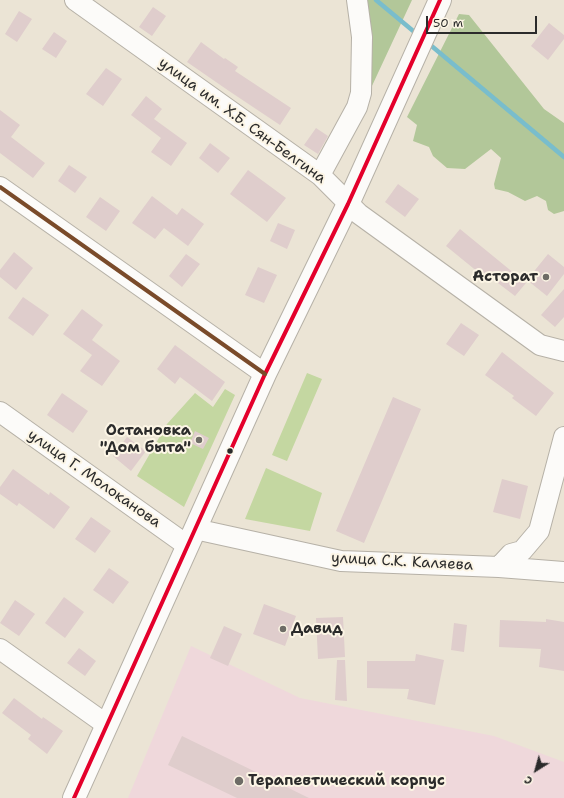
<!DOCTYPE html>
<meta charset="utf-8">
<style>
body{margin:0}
#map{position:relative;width:564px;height:798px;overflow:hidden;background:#ebe4d5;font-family:"Shantell Sans",sans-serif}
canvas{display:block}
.north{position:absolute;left:516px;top:750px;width:40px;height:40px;-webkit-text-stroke:3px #fcf5e5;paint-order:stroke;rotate:217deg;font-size:11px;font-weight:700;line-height:16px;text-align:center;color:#2b2b2b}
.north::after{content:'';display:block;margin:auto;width:14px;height:18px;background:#2b2b2b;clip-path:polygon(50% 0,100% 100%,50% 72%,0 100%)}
.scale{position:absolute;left:426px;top:16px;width:111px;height:18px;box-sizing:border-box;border:2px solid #2b2b2b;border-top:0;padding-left:5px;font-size:12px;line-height:14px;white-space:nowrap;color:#2b2b2b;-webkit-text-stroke:3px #fcf5e5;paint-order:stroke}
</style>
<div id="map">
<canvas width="564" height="798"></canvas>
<div class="north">С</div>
<div class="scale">50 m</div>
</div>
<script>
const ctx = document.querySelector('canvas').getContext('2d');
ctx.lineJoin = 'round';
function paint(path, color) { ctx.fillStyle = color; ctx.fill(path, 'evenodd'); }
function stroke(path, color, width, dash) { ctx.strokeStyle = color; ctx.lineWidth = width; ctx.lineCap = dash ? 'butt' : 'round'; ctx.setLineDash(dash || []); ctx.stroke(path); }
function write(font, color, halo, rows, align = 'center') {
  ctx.font = font + ' "Shantell Sans",sans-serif'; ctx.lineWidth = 4; ctx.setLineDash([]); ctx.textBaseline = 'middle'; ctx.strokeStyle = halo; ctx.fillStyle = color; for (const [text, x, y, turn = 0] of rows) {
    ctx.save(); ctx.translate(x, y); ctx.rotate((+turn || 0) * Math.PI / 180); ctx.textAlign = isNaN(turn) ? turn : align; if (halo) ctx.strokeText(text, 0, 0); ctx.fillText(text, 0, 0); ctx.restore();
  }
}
paint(new Path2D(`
 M 191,646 L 300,698 L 494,736 L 564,762 L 564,798 L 128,798 Z`), '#efd8db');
paint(new Path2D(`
 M 307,373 L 322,379 L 287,461 L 272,455 Z
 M 225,389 L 235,395 L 184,507 L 137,476 L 167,424 L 195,393 L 213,407 Z
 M 266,468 L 322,493 L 310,531 L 245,519 Z`), '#c4d7a1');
paint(new Path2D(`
 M 361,0 L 412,0 L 371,88 Z
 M 459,14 L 469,15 L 544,109 L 564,123 L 564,211 L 554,214 L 548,210 L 546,201 L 537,196 L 525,201 L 508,192 L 495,189 L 494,184 L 501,158 L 491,149 L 465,169 L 447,168 L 433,156 L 429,147 L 413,141 L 417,125 L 407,117 Z`), '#b2c799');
stroke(new Path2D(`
 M 376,0 L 418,35
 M 428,43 L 564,157`), '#79bdcc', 4.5);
paint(new Path2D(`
 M 153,7 L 166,16 L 152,36 L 139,27 Z
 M 19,11 L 32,19 L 17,42 L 5,34 Z
 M 549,23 L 564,35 L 564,39 L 548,60 L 531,46 Z
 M 54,32 L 67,41 L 56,58 L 42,49 Z
 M 201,42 L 224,59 L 225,58 L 238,67 L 235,71 L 291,108 L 280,125 L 229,91 L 187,62 Z
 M 106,68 L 122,79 L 103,106 L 86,94 Z
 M 146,96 L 162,109 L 154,119 L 187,143 L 171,166 L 151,152 L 161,138 L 131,115 Z
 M 0,110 L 20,125 L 11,137 L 45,163 L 33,178 L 0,153 Z
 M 316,128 L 328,136 L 318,154 L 304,145 Z
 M 210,143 L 230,158 L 218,173 L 199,158 Z
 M 69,165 L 87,177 L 75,193 L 58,181 Z
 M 248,170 L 286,198 L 267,222 L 230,194 Z
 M 398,184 L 419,199 L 405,217 L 385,202 Z
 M 152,196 L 177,215 L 182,208 L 204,224 L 188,246 L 164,228 L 155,239 L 132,223 Z
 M 100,197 L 120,211 L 106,231 L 86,217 Z
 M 278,223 L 295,230 L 287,249 L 270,241 Z
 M 460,229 L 526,283 L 515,296 L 486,274 L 484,277 L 446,246 Z
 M 14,252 L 33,268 L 16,290 L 0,277 L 0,270 Z
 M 186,254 L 200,264 L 182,287 L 169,276 Z
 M 548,254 L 564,267 L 564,274 L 547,296 L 527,280 Z
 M 258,267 L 277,275 L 264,303 L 245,295 Z
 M 564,289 L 564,317 L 555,327 L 541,315 Z
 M 23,297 L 49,315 L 33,336 L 8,318 Z
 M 82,309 L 103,325 L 92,340 L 120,361 L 102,386 L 80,371 L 92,355 L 63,334 Z
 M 461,323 L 479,335 L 464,356 L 446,344 Z
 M 175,345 L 225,382 L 212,401 L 180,377 L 175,384 L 157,369 Z
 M 502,352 L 554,393 L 536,416 L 512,398 L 514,396 L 485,375 Z
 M 62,393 L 88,411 L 73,433 L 47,415 Z
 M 393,397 L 421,409 L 364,543 L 336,531 Z
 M 195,431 L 209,438 L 203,449 L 190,443 Z
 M 127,437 L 146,451 L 131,471 L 113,456 Z
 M 13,469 L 49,495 L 50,492 L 70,507 L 54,529 L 19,503 L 17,506 L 0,494 L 0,487 Z
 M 502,479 L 528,486 L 520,519 L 493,512 Z
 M 91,517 L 111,531 L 95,553 L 75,539 Z
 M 109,568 L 129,582 L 113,604 L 93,590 Z
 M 64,597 L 84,612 L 65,638 L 45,623 Z
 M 15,600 L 35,614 L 19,636 L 0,623 Z
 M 264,604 L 296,616 L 285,646 L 253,634 Z
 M 343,617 L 345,657 L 318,659 L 316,618 Z
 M 546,619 L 564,622 L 564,671 L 539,667 L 541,649 L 499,647 L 500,620 L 546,622 Z
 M 454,623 L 467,625 L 464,652 L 451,650 Z
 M 224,626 L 242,634 L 228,666 L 210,658 Z
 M 79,648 L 96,661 L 85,676 L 67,663 Z
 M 416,654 L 444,660 L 435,705 L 407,699 L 409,689 L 367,688 L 367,661 L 415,661 Z
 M 337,660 L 345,660 L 347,701 L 335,700 Z
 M 14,698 L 42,719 L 43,717 L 63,731 L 47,754 L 28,739 L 31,735 L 2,713 Z
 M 182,736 L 309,798 L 237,798 L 168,765 Z`), '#dfcdcc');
const minor = new Path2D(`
 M 75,0 L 320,175 L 359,214 L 540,345 L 564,351
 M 320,175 L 357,107 L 361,93 L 362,37 L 357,0
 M 0,187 L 265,374
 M 0,412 L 188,546
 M 195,529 L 341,561 L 499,567 L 564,572
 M 499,567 L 511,554 L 522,551 L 539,531 L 564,437
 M 0,649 L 107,725`);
const major = new Path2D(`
 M 74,798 L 265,374 L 348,204 L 440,0`);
stroke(minor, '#b6b1a7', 22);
stroke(major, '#b6b1a7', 24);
stroke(minor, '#fcfbf9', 20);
stroke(major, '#fcfbf9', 22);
stroke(new Path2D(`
 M 74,798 L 265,374 L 348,204 L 440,0`), '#e4002b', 4);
stroke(new Path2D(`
 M 0,187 L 265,374`), '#7a4b2a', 4);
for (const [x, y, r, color] of [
 [546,277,4,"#6e6c66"],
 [199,440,4,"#6e6c66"],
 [230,451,3.5,"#2b2b2b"],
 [283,629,4,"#6e6c66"],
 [239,781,5,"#6e6c66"]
]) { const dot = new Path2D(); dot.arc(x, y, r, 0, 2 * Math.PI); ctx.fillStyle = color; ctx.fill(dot); stroke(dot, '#fcf5e5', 1.5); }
write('15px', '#2b2b2b', '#fcf5e5', [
 ["улица им. Х.Б. Сян-Белгина",242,121,36],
 ["улица Г. Молоканова",94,479,35],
 ["улица С.К. Каляева",402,562,3]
]);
write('bold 15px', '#2b2b2b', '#fcf5e5', [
 ["Асторат",538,277],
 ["Остановка",191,431],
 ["\"Дом быта\"",191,448],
 ["Давид",291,629,"left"],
 ["Терапевтический корпус",248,781,"left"]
], 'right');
</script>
